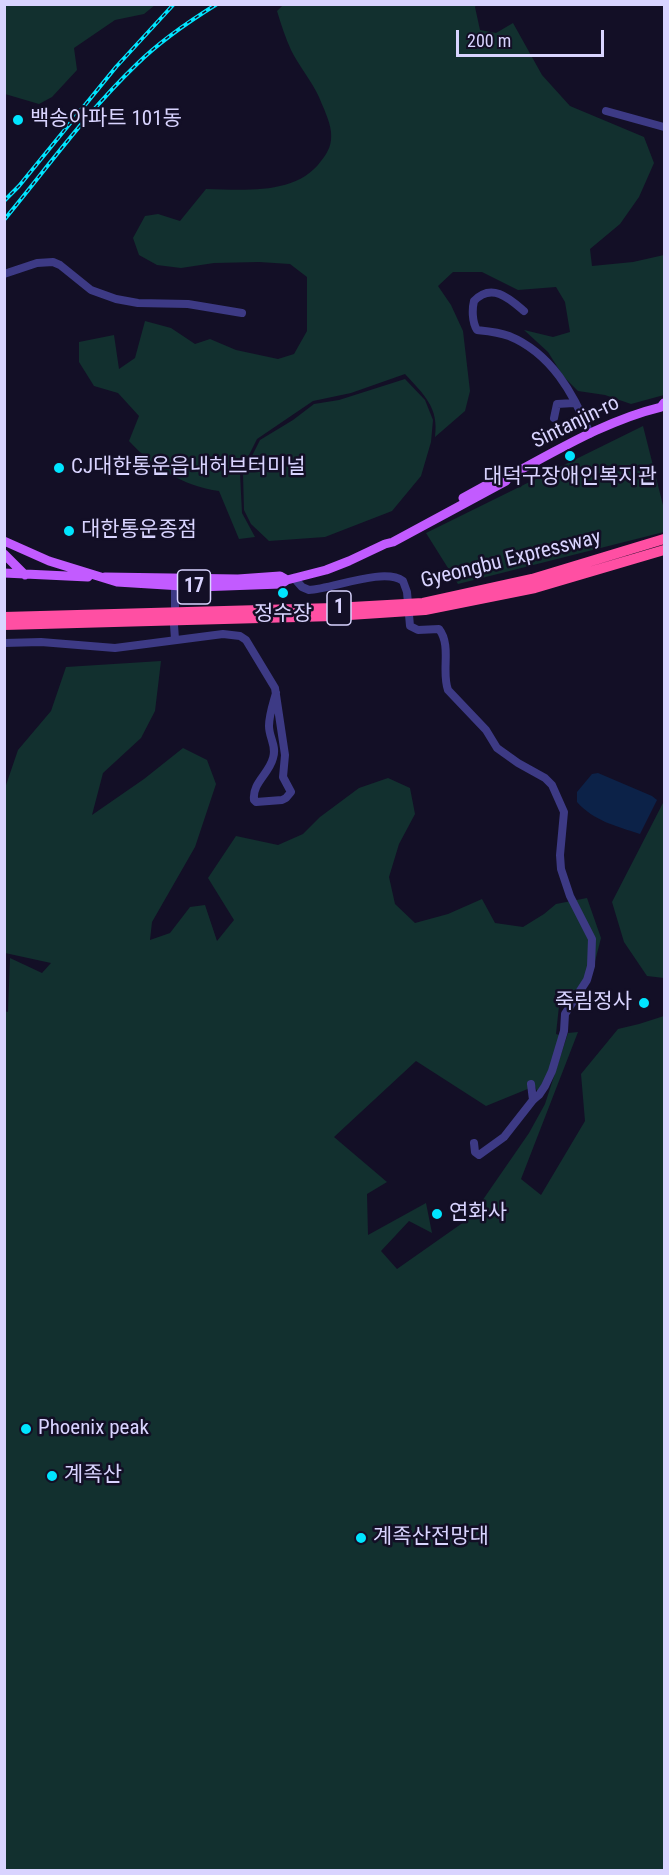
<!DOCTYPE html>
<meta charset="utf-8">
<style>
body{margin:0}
#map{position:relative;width:669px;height:1875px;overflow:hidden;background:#130f26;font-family:"Roboto Condensed",sans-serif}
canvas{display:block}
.frame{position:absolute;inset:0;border:6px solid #d9d4ff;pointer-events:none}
.scale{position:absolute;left:456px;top:30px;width:148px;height:27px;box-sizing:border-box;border:3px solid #d9d4ff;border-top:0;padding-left:8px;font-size:18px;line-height:21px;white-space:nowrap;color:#d9d4ff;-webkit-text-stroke:4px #130f26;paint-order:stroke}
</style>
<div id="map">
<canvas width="669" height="1875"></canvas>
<div class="frame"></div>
<div class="scale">200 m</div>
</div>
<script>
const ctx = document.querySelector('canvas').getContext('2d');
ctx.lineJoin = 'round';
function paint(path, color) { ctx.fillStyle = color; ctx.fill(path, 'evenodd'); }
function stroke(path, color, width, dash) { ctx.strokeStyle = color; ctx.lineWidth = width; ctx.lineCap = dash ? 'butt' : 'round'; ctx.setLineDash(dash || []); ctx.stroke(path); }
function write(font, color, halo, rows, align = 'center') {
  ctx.font = font + ' "Roboto Condensed","Noto Sans KR",sans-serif'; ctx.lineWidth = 5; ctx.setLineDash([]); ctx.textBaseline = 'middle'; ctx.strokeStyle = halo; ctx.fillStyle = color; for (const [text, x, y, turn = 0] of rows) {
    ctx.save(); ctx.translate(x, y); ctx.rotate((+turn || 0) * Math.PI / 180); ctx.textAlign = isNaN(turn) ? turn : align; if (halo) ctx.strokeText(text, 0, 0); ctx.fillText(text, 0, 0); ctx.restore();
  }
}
paint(new Path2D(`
 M 4,5 L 5,4 L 155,5 L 144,14 L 115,20 L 74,48 L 77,70 L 52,97 L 39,104 L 5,94 Z
 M 283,5 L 476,5 L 475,7 L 480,30 L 496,33 L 513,23 L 542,75 L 570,106 L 644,137 L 654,163 L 639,197 L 620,224 L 590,249 L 592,266 L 633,262 L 664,255 L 664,395 L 631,404 L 605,395 L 578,391 L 563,376 L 548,352 L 524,330 L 553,337 L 570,332 L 565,302 L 556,287 L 518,290 L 482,272 L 453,272 L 438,286 L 451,305 L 463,331 L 470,391 L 465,411 L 435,437 C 439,407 424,395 405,374 L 351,393 L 313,401 L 257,439 L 240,473 L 242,513 L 255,537 L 239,539 L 219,491 C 183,486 153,467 129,441 L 139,416 L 118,393 L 94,386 L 79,362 L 79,342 L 114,335 L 119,369 L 135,358 L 145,321 L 171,328 L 195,344 L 210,339 L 236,350 L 278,359 L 294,354 L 307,331 L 307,277 L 290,264 L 259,262 L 214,263 L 181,268 L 157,265 L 139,255 L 133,238 L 145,216 L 158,214 L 180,221 L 206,189 C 244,190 297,195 321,161 C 329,151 332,144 331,132 C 330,121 323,107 319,97 C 311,80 299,66 291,50 C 285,37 281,24 277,11 Z
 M 405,379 L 425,400 L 433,420 L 431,442 L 421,476 L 392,511 L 325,537 L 269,541 L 251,524 L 244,510 L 243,474 L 260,440 L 293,420 L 314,404 L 339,400 Z
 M 643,426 L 664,509 L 664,532 L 458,584 L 426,533 Z
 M 161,661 L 155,711 L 141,738 L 103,773 L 92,815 L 144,779 L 183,748 L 207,760 L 216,784 L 195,847 L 152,922 L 150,940 L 170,933 L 190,907 L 205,905 L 217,941 L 234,920 L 208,878 L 236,836 L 278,845 L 303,834 L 320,817 L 359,788 L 388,778 L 410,788 L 415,814 L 399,844 L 389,877 L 395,904 L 415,923 L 448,914 L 482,899 L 495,923 L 523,927 L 544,914 L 556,904 L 587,898 L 601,938 L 591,977 L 559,1006 L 556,1034 L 562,1036 L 540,1099 L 535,1086 L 486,1106 L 416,1061 L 334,1137 L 387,1182 L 367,1194 L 368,1235 L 426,1203 L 432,1233 L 409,1221 L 381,1251 L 397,1269 L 471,1217 L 529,1133 L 545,1104 L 568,1033 L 578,1032 L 521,1179 L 541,1195 L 585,1121 L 581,1074 L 618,1029 L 639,1024 L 664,1016 L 664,1870 L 5,1870 L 4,1011 L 8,1012 L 10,958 L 42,973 L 51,963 L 5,953 L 5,788 L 18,750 L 51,711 L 66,667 Z
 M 664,801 L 664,978 L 647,976 L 624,942 L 612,902 Z`), '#12302f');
paint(new Path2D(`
 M 598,773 L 652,796 L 657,800 L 640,834 C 616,826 594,821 577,802 L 577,792 L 592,774 Z`), '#0c2248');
stroke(new Path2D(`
 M 606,111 L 664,127
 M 4,274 L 37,263 L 53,262 L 60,265 L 91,290 L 116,299 L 138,303 L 188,304 L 242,313
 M 524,311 C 510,299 492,282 474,301 C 472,309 472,322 477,330 C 487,331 499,332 509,336 C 551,353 574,394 590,434
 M 554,418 L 557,404 L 574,403
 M 294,578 L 302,587 L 309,590 C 332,589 384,567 403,581 L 407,592 L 410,626 L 418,630 L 439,629 C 452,646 441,671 448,690 L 486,730 L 497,748 L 518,763 L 545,778 L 552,785 L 564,812 L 560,855 L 561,869 L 570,896 L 592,939 L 591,966 L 587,980 L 565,1014 L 564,1031 L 552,1071 L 545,1086 L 539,1095 L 533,1100 L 504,1137 L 479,1155 L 475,1152 L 474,1143
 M 175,607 L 175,586
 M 174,625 L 175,639
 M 4,643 L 41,642 L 115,648 L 223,634 L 240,636 L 246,640 L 275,688 L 285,755 L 283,777 L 291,792 L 286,798 L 282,800 L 256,802 L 254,800 C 252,783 269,774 273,758 C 277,746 269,738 269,726 C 269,715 273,704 276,693
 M 531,1084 L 533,1100`), '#3d3a85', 8);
stroke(new Path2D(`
 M 463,498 L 503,476 L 509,476
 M 4,541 L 49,561 L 117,582 L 198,587 L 281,584 L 287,580 L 326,570 L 349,561 L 385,544 L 393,542 L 506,481 L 509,476 C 558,450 607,420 661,407 L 664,403
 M 4,554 L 25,575
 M 4,573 L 88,577
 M 105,577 L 238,579 L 280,576 L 287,580`), '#c25bff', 9);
stroke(new Path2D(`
 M 4,617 L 334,608 L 423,603 L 532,579 L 664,539
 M 4,625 L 334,616 L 425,610 L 535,588 L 664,550`), '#ff4fa3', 10);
const rail = new Path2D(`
 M 4,201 L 19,186 L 116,67 L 174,4
 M 4,220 C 47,168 87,112 136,65 C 160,41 188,22 217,4`);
stroke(rail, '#00e5ff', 4);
stroke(rail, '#130f26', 1.5, [4.5]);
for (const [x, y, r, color] of [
 [18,120,6,"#00e5ff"],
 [570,456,6,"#00e5ff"],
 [59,468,6,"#00e5ff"],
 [69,531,6,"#00e5ff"],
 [283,593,6,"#00e5ff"],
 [644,1003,6,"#00e5ff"],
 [437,1214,6,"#00e5ff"],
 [26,1429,6,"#00e5ff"],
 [52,1476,6,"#00e5ff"],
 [361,1538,6,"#00e5ff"]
]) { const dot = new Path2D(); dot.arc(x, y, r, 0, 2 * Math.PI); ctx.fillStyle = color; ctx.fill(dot); stroke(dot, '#130f26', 2); }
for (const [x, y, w] of [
 [194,587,33],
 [339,608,24]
]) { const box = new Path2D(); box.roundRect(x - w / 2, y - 17, w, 34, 4.5); ctx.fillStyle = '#130f26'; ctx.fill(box); stroke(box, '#d9d4ff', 1.5); }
write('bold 20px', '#d9d4ff', null, [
 ["17",194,587],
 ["1",339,608]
]);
write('21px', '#d9d4ff', '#130f26', [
 ["백송아파트 101동",30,120],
 ["CJ대한통운읍내허브터미널",71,468],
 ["대덕구장애인복지관",570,478,"center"],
 ["대한통운종점",81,531],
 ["정수장",283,615,"center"],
 ["죽림정사",632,1003,"right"],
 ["연화사",449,1214],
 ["Phoenix peak",38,1429],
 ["계족산",64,1476],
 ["계족산전망대",373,1538]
], 'left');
write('21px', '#d9d4ff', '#130f26', [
 ["Sintanjin-ro",576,423,-26],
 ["Gyeongbu Expressway",511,560,-14]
]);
</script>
